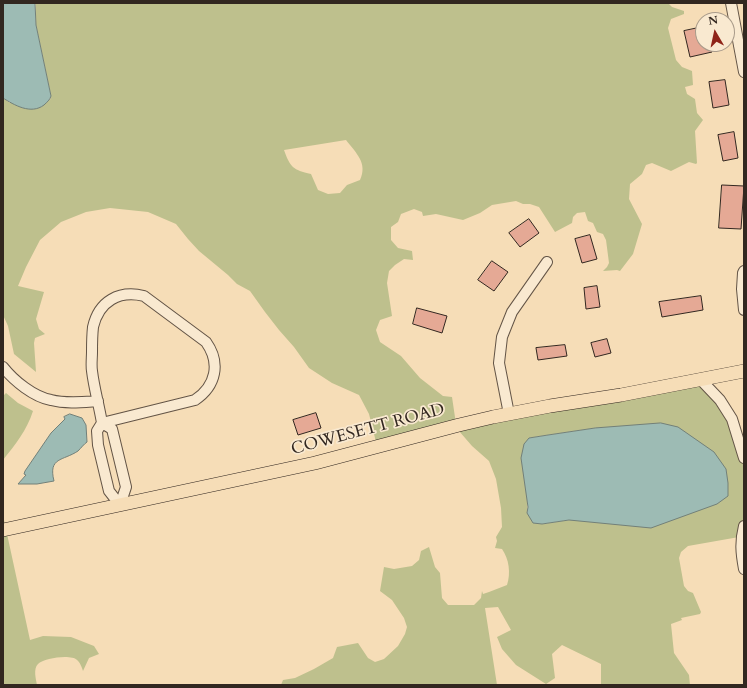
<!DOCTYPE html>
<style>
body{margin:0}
#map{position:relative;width:747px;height:688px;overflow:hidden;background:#f6ddb7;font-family:Cardo,serif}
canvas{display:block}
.frame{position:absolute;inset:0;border:4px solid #322720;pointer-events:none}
.north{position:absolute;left:695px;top:12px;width:40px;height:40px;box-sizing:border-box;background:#f9e9d0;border:1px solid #a99b8a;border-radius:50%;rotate:351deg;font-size:11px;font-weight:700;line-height:16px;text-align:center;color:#322720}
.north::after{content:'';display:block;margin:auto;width:14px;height:18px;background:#8f2418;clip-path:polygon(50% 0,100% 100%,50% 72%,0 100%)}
</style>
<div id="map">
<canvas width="747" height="688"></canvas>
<div class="frame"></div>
<div class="north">N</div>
</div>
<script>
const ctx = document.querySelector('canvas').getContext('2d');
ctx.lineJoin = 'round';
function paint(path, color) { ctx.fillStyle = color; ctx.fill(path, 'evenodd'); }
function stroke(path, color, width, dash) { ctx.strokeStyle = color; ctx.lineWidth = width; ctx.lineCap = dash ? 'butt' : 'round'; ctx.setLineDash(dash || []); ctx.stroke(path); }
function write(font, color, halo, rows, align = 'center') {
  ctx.font = font + ' Cardo,serif'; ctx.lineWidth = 3.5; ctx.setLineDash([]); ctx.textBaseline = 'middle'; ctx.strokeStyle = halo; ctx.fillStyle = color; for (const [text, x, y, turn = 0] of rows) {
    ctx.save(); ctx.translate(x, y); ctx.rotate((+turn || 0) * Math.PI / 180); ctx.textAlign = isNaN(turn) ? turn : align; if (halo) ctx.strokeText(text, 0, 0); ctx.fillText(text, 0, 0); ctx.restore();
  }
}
paint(new Path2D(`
 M 36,3 L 668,3 L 672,7 L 684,11 L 684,14 L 671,19 L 668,28 L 676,60 L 682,67 L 692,71 L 693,85 L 685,87 L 687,94 L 695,99 L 697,113 L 703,120 L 695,131 L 697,163 L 696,164 L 689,162 L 671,171 L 652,163 L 646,165 L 642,174 L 630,184 L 629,199 L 642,224 L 633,254 L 620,271 L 617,270 L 603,271 L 607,267 L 609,263 L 606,240 L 603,234 L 597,232 L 593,223 L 588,221 L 585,212 L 577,213 L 573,217 L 572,223 L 555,232 L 539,207 L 530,204 L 523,204 L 516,201 L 492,205 L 480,213 L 463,220 L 436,214 L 423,216 L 422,212 L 414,209 L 401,214 L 398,222 L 391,227 L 391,240 L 398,248 L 412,251 L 413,260 L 404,259 L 395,265 L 389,271 L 387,283 L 392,316 L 380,320 L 376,330 L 380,342 L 401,356 L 420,378 L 443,396 L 452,397 L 456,424 L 703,381 L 719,398 L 744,460 L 744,525 L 739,537 L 688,546 L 681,552 L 679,558 L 684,586 L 688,591 L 693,593 L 701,612 L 700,614 L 681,618 L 682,620 L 671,624 L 674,653 L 689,675 L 690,685 L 601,685 L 601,664 L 562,645 L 552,654 L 555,678 L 546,684 L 516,665 L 502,649 L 497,637 L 511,630 L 498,607 L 485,608 L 497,685 L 281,685 L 283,680 L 295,678 L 314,669 L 333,658 L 337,647 L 358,643 L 368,658 L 375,662 L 384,659 L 398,646 L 405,634 L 407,627 L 404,618 L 392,600 L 380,591 L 384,567 L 394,569 L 412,566 L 419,560 L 421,551 L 429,547 L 435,567 L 440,573 L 442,598 L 448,605 L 474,605 L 481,598 L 482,591 L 483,594 L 489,592 L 507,585 C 511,573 509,559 502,549 L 495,548 L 497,541 L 496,537 L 502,527 L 501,508 L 496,479 L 489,461 L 472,446 L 459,431 L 377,446 L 369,414 L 359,395 L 332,383 L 309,368 L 294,347 L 279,330 L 265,312 L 250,291 L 237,284 L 228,275 L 199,251 L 188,239 L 176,224 L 148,212 L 110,208 L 86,212 L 61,222 L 40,240 L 26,267 L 18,286 L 44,292 L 36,319 L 39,329 L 45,334 L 35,338 L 34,343 L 36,372 L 14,354 L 8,326 L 3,315 L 3,98 L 10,103 L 50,100 L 51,96 L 36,25 ZM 346,140 C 356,153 368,163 360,180 L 347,185 L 340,193 L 328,194 L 318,190 L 311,174 C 293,170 290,167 284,150 ZM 596,428 L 569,520 L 542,524 L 527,513 L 529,438 L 548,435 Z
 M 6,393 L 18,403 L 33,411 C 27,430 15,445 3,460 L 3,396 Z
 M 3,519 L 4,520 L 30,640 L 43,636 L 71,637 L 94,646 L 99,654 L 89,658 L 83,671 C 82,668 80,662 77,660 C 71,654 44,658 38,664 C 33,669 36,679 37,685 L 3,685 Z`), '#bec08d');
const water = new Path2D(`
 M 3,3 L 35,3 L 36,25 L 51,96 C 50,100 47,102 44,105 C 31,115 14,105 3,98 Z
 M 70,414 L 82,418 L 86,425 L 87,442 C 84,444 81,448 78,451 C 63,461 48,457 54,481 L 37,484 L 18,484 L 26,475 L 24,474 L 25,471 L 51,433 L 65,419 L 64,417 Z
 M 661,423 L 678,427 L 714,452 L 726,469 L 728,483 L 728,496 L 717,504 L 651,528 L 569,520 L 542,524 L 533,523 L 527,513 L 528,507 L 521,458 L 524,444 L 529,438 L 548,435 L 595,428 Z`);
paint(water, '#9dbbb4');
stroke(water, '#728079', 1);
const building = new Path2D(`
 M 703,27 L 703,44 L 710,44 L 712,52 L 690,57 L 684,31 Z
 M 725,80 L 729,105 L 713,108 L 709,82 Z
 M 734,132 L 738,158 L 723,161 L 718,135 Z
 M 722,185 L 744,186 L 741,229 L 719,228 Z
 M 529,219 L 539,233 L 520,247 L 509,233 Z
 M 590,235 L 597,259 L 582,263 L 575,239 Z
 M 492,261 L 508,272 L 494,291 L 478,280 Z
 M 597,286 L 600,307 L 586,309 L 584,288 Z
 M 701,296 L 703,310 L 662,317 L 659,302 Z
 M 417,308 L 447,316 L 442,333 L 413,324 Z
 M 607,339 L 611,353 L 595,357 L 591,343 Z
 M 565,345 L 567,356 L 538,360 L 536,348 Z
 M 316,413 L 321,428 L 298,435 L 293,420 Z`);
paint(building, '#e5a995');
stroke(building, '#322720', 1);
const minor = new Path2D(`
 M 731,3 L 744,72
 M 744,271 L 743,273 L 742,289 L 744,310
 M 3,367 C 14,381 34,397 51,400 C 66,404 83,402 98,401
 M 701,380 L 720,400 L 732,419 L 744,458
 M 509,414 L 499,363 L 502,337 L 512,312 L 547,262
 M 102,423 L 195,400 C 216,386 221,363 206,342 L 144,296 C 119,290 99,301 93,327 C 92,336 92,344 92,352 C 92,358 91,365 92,371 C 94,388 99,405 102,423 L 97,431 L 98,445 L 109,491 L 120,505
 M 102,423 L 112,429 L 126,487 L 120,505
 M 744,526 C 740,542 741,553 744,569`);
const major = new Path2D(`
 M 3,530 L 315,463 L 459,425 L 493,417 L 550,406 L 621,395 L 744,371`);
stroke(minor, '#635446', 12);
stroke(major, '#322720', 14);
stroke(minor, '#f9e9d0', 10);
stroke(major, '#f6ddb7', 13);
write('17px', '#322720', '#f9e9d0', [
 ["COWESETT ROAD",368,430,-15]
]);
</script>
